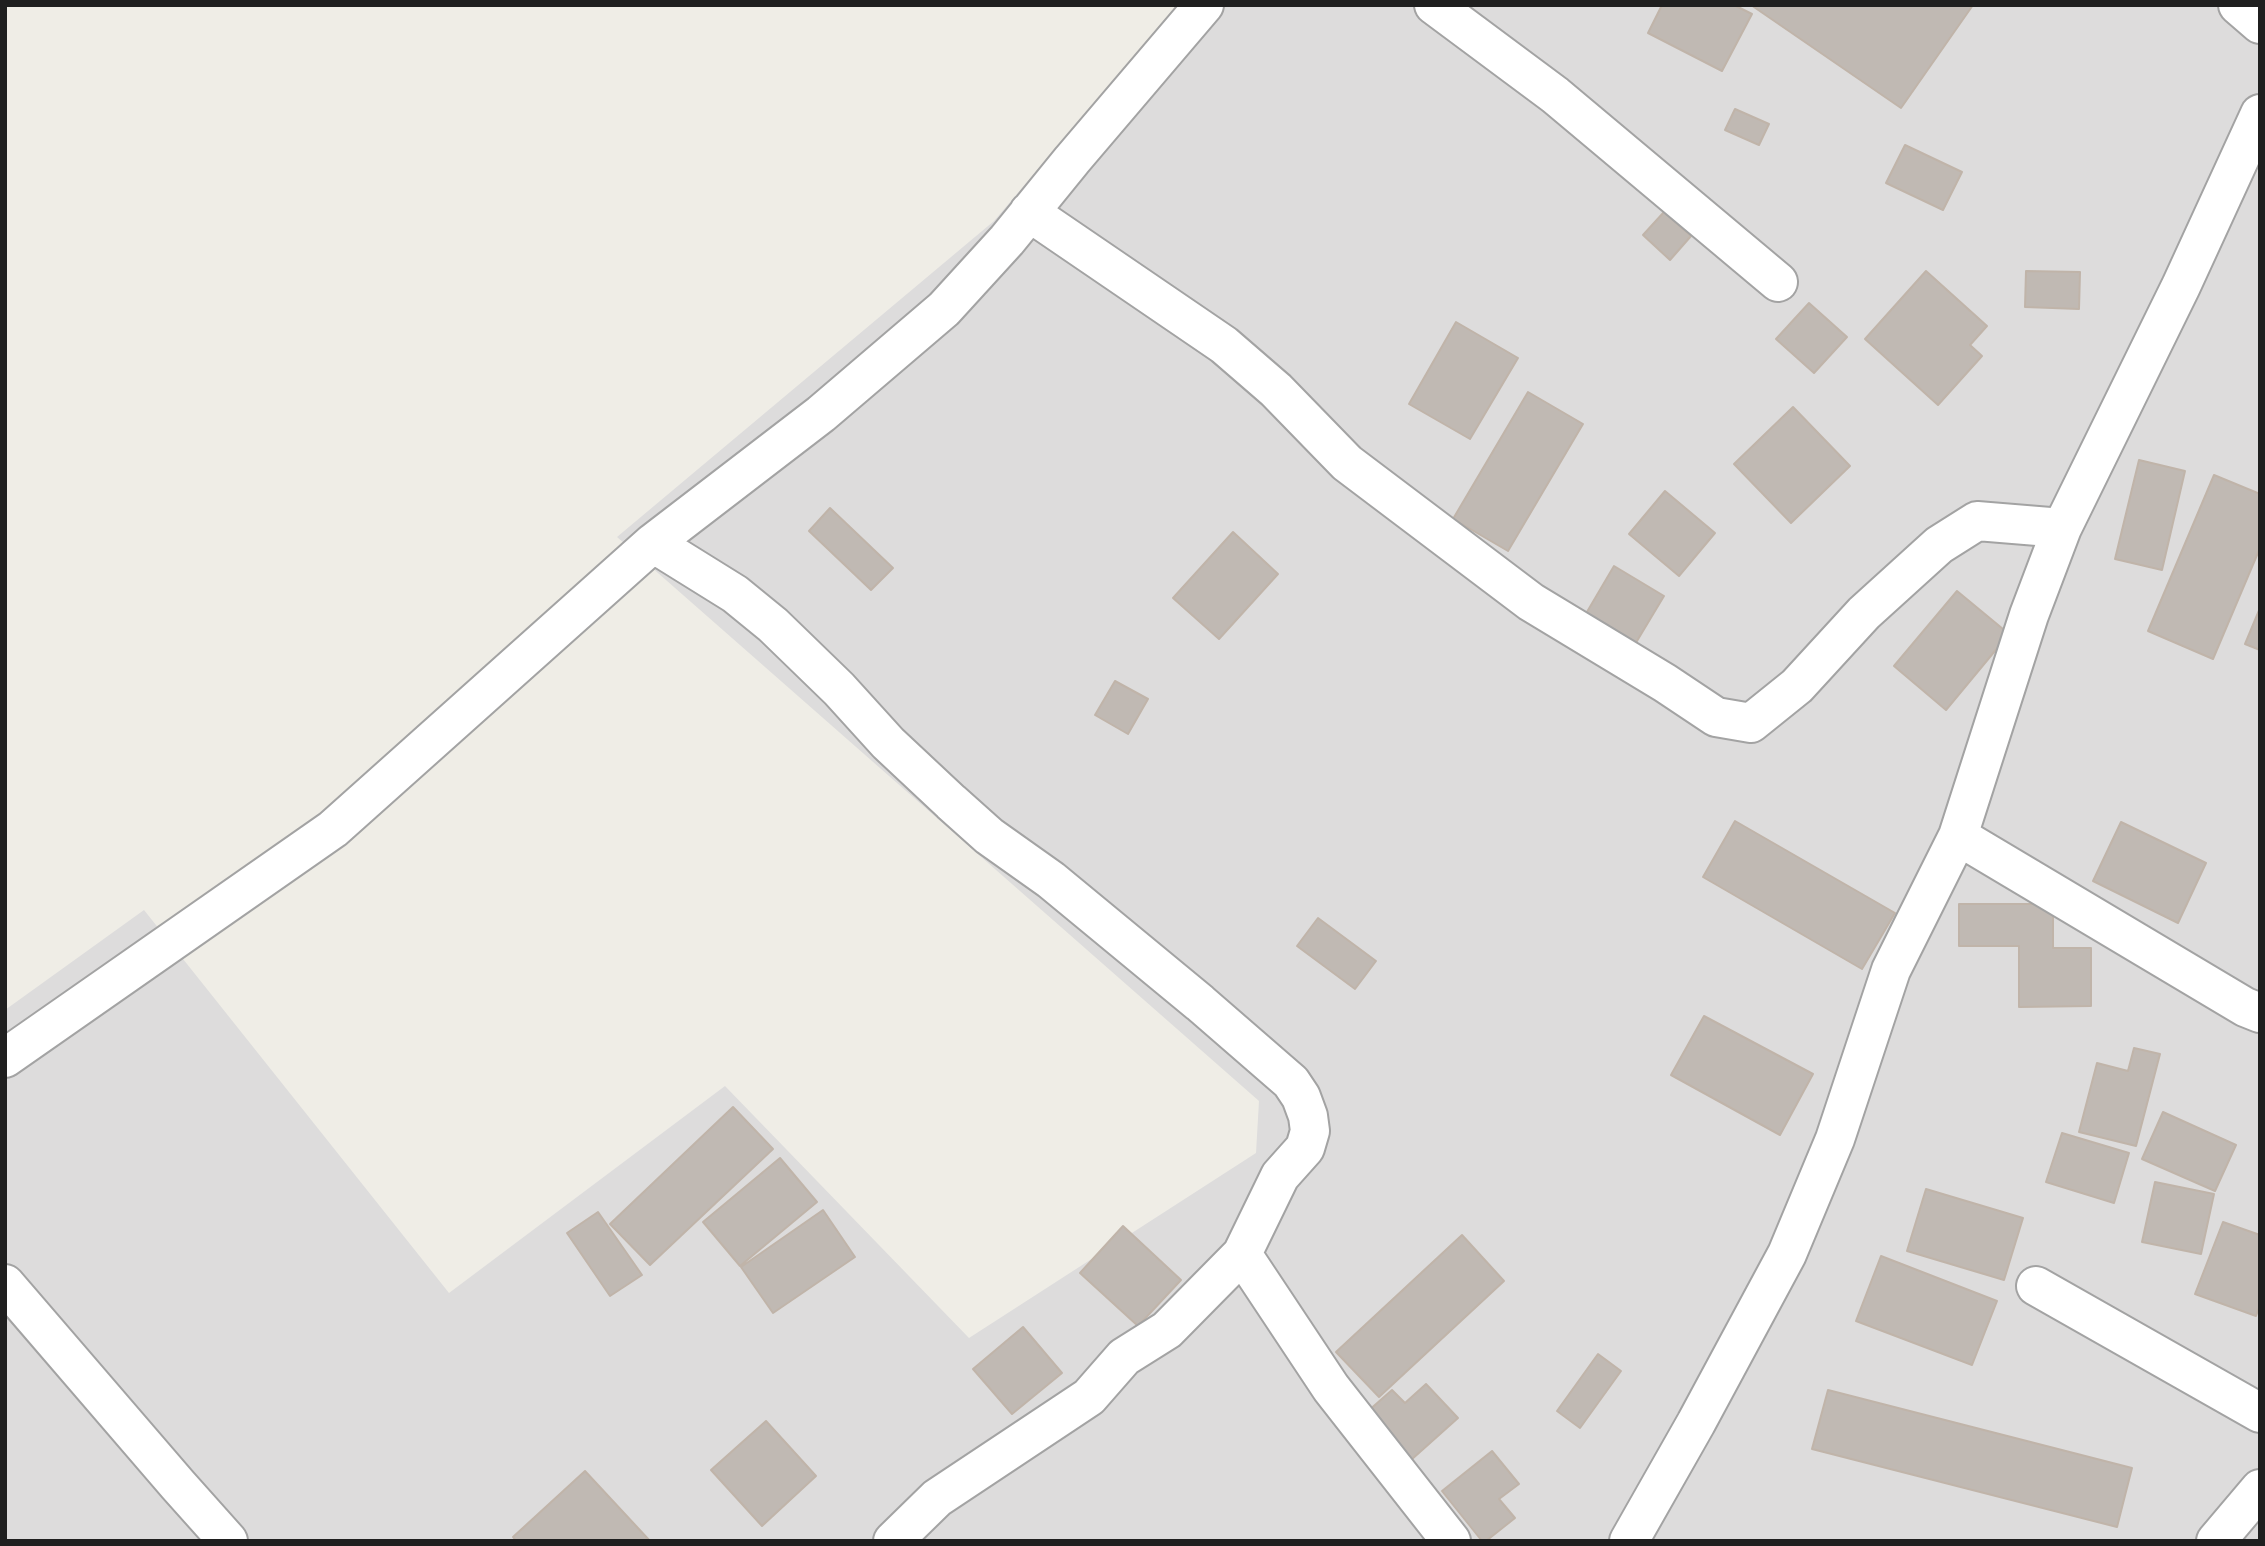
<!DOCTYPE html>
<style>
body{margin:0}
#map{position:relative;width:2265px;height:1546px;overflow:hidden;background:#efede6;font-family:"Roboto Condensed",sans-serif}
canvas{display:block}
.frame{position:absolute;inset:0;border:7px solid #1f1f1f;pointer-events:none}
</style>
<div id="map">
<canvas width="2265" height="1546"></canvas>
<div class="frame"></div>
</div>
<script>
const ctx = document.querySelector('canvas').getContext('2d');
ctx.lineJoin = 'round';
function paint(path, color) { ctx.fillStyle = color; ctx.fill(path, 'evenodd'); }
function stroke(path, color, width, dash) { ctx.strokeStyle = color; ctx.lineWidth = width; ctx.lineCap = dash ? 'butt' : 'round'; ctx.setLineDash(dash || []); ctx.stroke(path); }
paint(new Path2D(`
 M 1177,5 L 2260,5 L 2260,1541 L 5,1541 L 5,1010 L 144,910 L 449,1293 L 725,1086 L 969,1338 L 1256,1153 L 1259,1101 L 617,537 L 994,221 Z`), '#dddcdc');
const building = new Path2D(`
 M 1662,5 L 1734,5 L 1752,14 L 1722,71 L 1648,33 Z
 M 1751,5 L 1973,5 L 1901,108 Z
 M 1735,109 L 1769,124 L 1759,145 L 1725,130 Z
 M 1905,145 L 1962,172 L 1943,210 L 1886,183 Z
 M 1664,212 L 1691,236 L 1670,260 L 1643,235 Z
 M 1926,271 L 1987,326 L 1970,345 L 1982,356 L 1938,405 L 1865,339 Z
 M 2026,271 L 2080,272 L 2079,309 L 2025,307 Z
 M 1809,303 L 1847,337 L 1814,373 L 1776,339 Z
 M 1456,322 L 1518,358 L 1470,439 L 1409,404 Z
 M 1528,392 L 1583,424 L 1508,551 L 1453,519 Z
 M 1793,407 L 1850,466 L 1791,523 L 1734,464 Z
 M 2139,460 L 2185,471 L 2162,570 L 2115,559 Z
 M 2214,475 L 2260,494 L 2260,548 L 2213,659 L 2148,631 Z
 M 1665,491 L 1715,533 L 1679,576 L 1629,534 Z
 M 830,508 L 893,568 L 871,590 L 809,531 Z
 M 1233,532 L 1278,574 L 1219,639 L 1173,598 Z
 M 1614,566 L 1664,596 L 1634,646 L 1584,617 Z
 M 1957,591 L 2009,634 L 1946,710 L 1894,666 Z
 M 2260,608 L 2260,650 L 2245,644 Z
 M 1115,681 L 1148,699 L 1128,734 L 1095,715 Z
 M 1735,821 L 1895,913 L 1862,969 L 1703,877 Z
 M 2121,822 L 2206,863 L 2178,923 L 2093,881 Z
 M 1959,904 L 2053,904 L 2053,948 L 2091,948 L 2091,1006 L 2019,1007 L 2019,946 L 1959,946 Z
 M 1318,918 L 1376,961 L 1355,989 L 1297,946 Z
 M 1704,1016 L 1813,1074 L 1780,1135 L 1671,1075 Z
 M 2134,1048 L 2160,1054 L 2136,1146 L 2079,1132 L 2097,1063 L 2128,1071 Z
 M 733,1107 L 773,1149 L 650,1265 L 610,1224 Z
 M 2163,1112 L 2236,1145 L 2215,1191 L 2142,1159 Z
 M 2062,1133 L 2129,1153 L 2114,1203 L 2046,1182 Z
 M 780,1158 L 817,1202 L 740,1266 L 703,1222 Z
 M 2155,1182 L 2214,1194 L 2201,1254 L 2142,1242 Z
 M 1926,1189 L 2023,1218 L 2004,1280 L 1907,1251 Z
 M 823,1210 L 855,1257 L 773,1313 L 741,1267 Z
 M 598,1212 L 642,1275 L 610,1296 L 567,1233 Z
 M 2223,1222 L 2260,1235 L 2260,1305 L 2256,1316 L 2195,1294 Z
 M 1123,1226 L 1181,1280 L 1138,1326 L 1080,1273 Z
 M 1462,1235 L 1504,1281 L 1379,1397 L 1336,1352 Z
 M 1881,1256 L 1997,1301 L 1972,1365 L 1856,1321 Z
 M 1023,1327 L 1062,1373 L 1012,1414 L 973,1369 Z
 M 1598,1354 L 1621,1371 L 1580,1428 L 1557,1411 Z
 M 1426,1384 L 1458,1418 L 1411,1460 L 1367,1412 L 1392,1390 L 1405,1403 Z
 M 1828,1390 L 2132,1468 L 2117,1527 L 1812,1449 Z
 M 766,1421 L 816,1476 L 762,1526 L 711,1470 Z
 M 1492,1451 L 1519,1484 L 1499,1499 L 1515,1518 L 1486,1541 L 1482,1541 L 1442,1491 Z
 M 585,1471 L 650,1541 L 516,1541 L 513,1537 Z`);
paint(building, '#c0b9b3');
stroke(building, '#c0b4a9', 2);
const minor = new Path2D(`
 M 1434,5 L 1555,95 L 1778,282
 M 2238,5 L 2260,24
 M 1029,212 L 1224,345 L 1276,390 L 1347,463 L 1531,602 L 1665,683 L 1716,717 L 1751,723 L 1797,686 L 1864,613 L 1939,545 L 1977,521 L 2062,528
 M 653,543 L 735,594 L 773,625 L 839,689 L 888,743 L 951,802 L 989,836 L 1051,880 L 1200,1003 L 1291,1082 L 1301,1097 L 1308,1116 L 1310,1131 L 1305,1148 L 1280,1176 L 1242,1254 L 1167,1330 L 1124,1357 L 1089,1397 L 937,1498 L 893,1541
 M 1958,836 L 2245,1007 L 2260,1013
 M 5,1058 L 333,829 L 653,543 L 821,414 L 944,309 L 1007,240 L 1072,160 L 1204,5
 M 1242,1254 L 1331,1388 L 1451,1541
 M 5,1284 L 178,1485 L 228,1541
 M 2036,1286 L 2260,1413
 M 1629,1541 L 1696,1423 L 1787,1254 L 1835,1139 L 1891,970 L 1958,836 L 2029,615 L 2062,528 L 2181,286 L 2260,114
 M 2216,1541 L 2260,1489`);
stroke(minor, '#a3a3a3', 42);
stroke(minor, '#fff', 38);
</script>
